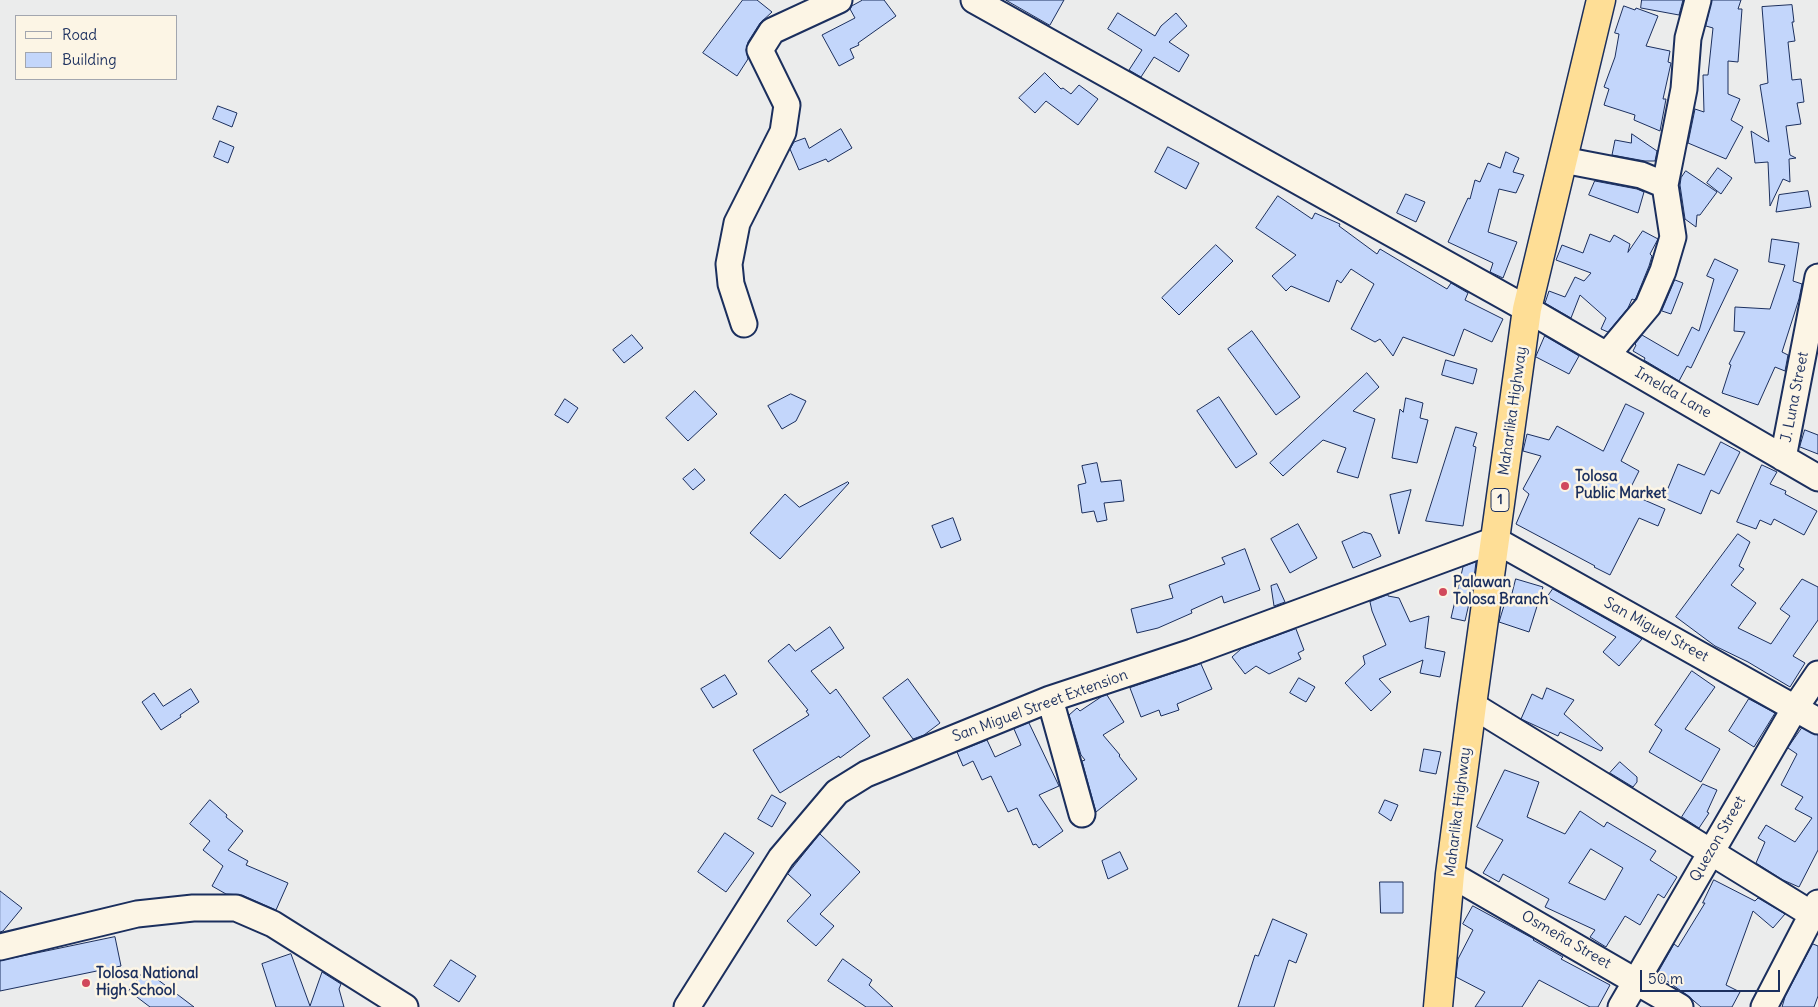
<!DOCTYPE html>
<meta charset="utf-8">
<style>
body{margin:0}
#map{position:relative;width:1818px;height:1007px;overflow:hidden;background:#ebecec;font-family:Delius,sans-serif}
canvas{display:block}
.legend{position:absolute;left:15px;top:15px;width:162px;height:65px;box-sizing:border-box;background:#fcf5e5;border:1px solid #a2a6af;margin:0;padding:6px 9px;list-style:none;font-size:15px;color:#1b2f5e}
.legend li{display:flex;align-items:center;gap:10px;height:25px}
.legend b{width:25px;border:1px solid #a2a6af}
.scale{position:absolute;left:1640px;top:970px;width:140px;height:22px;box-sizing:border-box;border:2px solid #1b2f5e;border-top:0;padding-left:6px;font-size:15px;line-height:18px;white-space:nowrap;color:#1b2f5e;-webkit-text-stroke:4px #fcf5e5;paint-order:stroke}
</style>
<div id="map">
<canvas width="1818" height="1007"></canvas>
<ul class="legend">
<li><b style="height:6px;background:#fcf5e5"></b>Road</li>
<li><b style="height:14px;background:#c3d6fb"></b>Building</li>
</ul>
<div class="scale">50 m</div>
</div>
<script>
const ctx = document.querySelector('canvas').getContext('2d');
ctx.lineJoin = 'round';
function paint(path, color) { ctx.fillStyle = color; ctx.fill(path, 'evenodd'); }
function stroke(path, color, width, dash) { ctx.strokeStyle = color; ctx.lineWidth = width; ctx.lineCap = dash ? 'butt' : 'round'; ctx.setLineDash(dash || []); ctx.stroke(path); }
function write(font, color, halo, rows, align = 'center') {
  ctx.font = font + ' Delius,sans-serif'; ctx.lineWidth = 5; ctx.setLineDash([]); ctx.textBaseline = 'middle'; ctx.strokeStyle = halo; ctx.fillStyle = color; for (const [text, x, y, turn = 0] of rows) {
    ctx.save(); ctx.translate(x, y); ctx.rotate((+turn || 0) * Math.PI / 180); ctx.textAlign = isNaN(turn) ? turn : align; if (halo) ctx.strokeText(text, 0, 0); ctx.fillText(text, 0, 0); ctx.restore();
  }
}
const building = new Path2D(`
 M 743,0 L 757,0 L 772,12 L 760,23 L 748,42 L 746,50 L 748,59 L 737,76 L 703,53 Z
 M 863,0 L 884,0 L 896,16 L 858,43 L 859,45 L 850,49 L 854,58 L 839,66 L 822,35 L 855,18 L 850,9 L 852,6 Z
 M 1006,0 L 1064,0 L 1050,25 Z
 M 1642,0 L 1683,0 L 1679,15 L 1641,8 Z
 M 1712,0 L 1741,0 L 1738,9 L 1742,9 L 1738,62 L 1728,61 L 1728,94 L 1740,99 L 1731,120 L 1743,127 L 1726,159 L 1688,143 L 1695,109 L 1704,112 L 1703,75 L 1708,75 L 1713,28 L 1706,26 Z
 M 1792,5 L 1794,22 L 1792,22 L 1795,41 L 1788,42 L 1792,80 L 1801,79 L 1804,102 L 1797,103 L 1801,124 L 1786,126 L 1790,155 L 1796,158 L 1789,159 L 1790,182 L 1783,179 L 1770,206 L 1768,162 L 1755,163 L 1751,131 L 1769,142 L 1760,85 L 1768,83 L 1762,7 Z
 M 1624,6 L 1635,10 L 1636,8 L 1658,16 L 1646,46 L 1670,51 L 1668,62 L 1671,63 L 1663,99 L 1666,99 L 1660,131 L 1634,120 L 1635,115 L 1604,105 L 1609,89 L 1604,87 L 1615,57 L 1619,34 L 1615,33 Z
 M 1118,13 L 1155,36 L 1161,26 L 1176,13 L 1187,26 L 1169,42 L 1189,55 L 1179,72 L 1154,57 L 1141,77 L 1129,70 L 1142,50 L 1108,29 Z
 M 1045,73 L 1061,89 L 1063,88 L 1071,94 L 1079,85 L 1098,99 L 1078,125 L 1046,101 L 1035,113 L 1019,98 Z
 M 218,106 L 237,113 L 232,127 L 213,119 Z
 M 841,129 L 852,148 L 828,162 L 826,159 L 799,170 L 790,149 L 794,142 L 805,138 L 809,148 Z
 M 1632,134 L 1657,151 L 1655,161 L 1645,161 L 1612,155 L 1615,140 L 1631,143 Z
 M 220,141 L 234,147 L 228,163 L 214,157 Z
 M 1168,147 L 1199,163 L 1186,189 L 1155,172 Z
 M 1506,152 L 1519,158 L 1513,172 L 1524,175 L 1516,193 L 1499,189 L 1488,232 L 1517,242 L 1503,278 L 1490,272 L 1493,263 L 1448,242 L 1468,198 L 1470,199 L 1475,180 L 1480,182 L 1488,163 L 1500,168 Z
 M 1718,168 L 1732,178 L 1721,194 L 1707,183 Z
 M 1686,171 L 1717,192 L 1700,215 L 1697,215 L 1696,227 L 1685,219 L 1680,185 L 1681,178 Z
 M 1595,181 L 1637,189 L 1644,192 L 1638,213 L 1589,195 Z
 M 1808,191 L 1811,207 L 1776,212 L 1779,195 Z
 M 1406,194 L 1425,202 L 1416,222 L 1397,213 Z
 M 1278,196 L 1312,219 L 1315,213 L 1340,224 L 1339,226 L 1377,254 L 1380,249 L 1447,289 L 1451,283 L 1468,293 L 1465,300 L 1503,319 L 1492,342 L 1464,329 L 1454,356 L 1403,337 L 1393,356 L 1380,339 L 1375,342 L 1351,329 L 1374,284 L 1351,269 L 1341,283 L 1337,280 L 1329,302 L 1291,286 L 1286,291 L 1272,276 L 1296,255 L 1256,228 Z
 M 1643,231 L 1658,239 L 1650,254 L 1652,256 L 1649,266 L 1636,298 L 1634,300 L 1632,299 L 1628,308 L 1608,332 L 1601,329 L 1606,318 L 1580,295 L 1571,318 L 1545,303 L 1549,291 L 1565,297 L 1575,277 L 1584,281 L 1591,273 L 1556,260 L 1562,245 L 1583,253 L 1590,234 L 1610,242 L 1614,235 L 1630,244 L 1628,252 Z
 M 1772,239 L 1799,243 L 1793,281 L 1802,284 L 1799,299 L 1782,352 L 1788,355 L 1785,371 L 1775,367 L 1758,405 L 1722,393 L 1731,365 L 1729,364 L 1745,332 L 1734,331 L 1735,307 L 1770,309 L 1785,265 L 1769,262 Z
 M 1216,245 L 1233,261 L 1179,315 L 1162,298 Z
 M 1715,259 L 1738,270 L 1691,368 L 1687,366 L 1679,381 L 1644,360 L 1645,358 L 1633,351 L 1636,345 L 1635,344 L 1642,335 L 1678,356 L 1692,327 L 1699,331 L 1714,279 L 1707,276 Z
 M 1675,280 L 1683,283 L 1671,314 L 1662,311 Z
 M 1252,331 L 1300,397 L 1276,415 L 1228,349 Z
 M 632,335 L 643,348 L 624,363 L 613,350 Z
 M 1545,336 L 1579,356 L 1569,374 L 1536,357 Z
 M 1446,360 L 1477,369 L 1473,384 L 1442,375 Z
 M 1367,373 L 1379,387 L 1353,411 L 1375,419 L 1358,478 L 1337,472 L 1346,448 L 1323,440 L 1283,476 L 1270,463 Z
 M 695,391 L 717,414 L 688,441 L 666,418 Z
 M 791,394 L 806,401 L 796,421 L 782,429 L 768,406 Z
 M 1219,397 L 1257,454 L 1236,468 L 1197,411 Z
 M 1406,398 L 1423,403 L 1420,418 L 1428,420 L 1417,463 L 1392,458 L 1400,409 L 1403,412 Z
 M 565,399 L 578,408 L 568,423 L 555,415 Z
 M 1626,404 L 1644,413 L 1621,461 L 1639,471 L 1628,493 L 1665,509 L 1658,526 L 1639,518 L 1610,575 L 1594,567 L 1595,566 L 1516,524 L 1529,494 L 1523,489 L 1541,456 L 1523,451 L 1527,434 L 1549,440 L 1557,426 L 1603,451 Z
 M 1456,427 L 1477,433 L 1473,446 L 1476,447 L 1463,526 L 1426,521 Z
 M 1805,430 L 1818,435 L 1818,454 L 1800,447 Z
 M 1721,442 L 1740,452 L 1719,494 L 1711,490 L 1701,514 L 1664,498 L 1678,464 L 1704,475 Z
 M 1097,463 L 1101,482 L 1121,480 L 1124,501 L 1104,503 L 1107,520 L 1097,522 L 1094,511 L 1082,513 L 1078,485 L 1086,483 L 1082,466 Z
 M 1762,465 L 1777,472 L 1770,484 L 1786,491 L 1785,494 L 1817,511 L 1804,535 L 1774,519 L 1771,525 L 1760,520 L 1756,529 L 1737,522 Z
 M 695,469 L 705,480 L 693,490 L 683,479 Z
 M 848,482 L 849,483 L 780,559 L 750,533 L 785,494 L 799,507 Z
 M 1411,490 L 1399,534 L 1390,495 Z
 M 953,518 L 961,540 L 941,548 L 932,526 Z
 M 1298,524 L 1317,558 L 1290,573 L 1271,539 Z
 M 1364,532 L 1371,534 L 1381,556 L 1353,568 L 1342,542 Z
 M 1738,534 L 1750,542 L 1739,566 L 1744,569 L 1731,585 L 1756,603 L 1738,628 L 1771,644 L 1790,616 L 1780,609 L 1802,579 L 1818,587 L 1818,620 L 1793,656 L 1805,663 L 1790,687 L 1748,662 L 1715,646 L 1676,617 Z
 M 1245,549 L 1260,590 L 1224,603 L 1222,596 L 1191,610 L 1192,613 L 1158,628 L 1137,633 L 1131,609 L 1173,598 L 1169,585 L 1225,564 L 1222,558 Z
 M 1476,562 L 1473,586 L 1465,621 L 1451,618 L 1463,567 Z
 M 1516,579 L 1543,587 L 1529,632 L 1499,622 L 1506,599 L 1510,600 Z
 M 1277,584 L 1285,602 L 1274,606 L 1271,586 Z
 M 1553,589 L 1642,639 L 1619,666 L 1603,652 L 1616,637 L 1549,598 L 1548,596 Z
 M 1388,595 L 1388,596 L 1399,598 L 1410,622 L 1429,616 L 1425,648 L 1445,652 L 1440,677 L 1420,673 L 1423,660 L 1379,679 L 1391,692 L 1371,711 L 1345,683 L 1365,664 L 1363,656 L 1386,645 L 1372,611 L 1370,602 Z
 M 830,627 L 844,648 L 811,671 L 830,694 L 836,689 L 870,736 L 840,758 L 839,756 L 780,793 L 753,750 L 809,715 L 806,711 L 808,710 L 768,661 L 789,644 L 795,651 Z
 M 1296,629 L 1304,650 L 1298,653 L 1301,659 L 1269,674 L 1256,666 L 1245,674 L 1232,657 L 1241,649 Z
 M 1201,664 L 1212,689 L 1177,704 L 1179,710 L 1161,716 L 1159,710 L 1141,717 L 1130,688 Z
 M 1692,671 L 1715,687 L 1685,729 L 1720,749 L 1701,782 L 1649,752 L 1662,730 L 1655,725 Z
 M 725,675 L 737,694 L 713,708 L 701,689 Z
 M 1299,678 L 1315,687 L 1306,702 L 1290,693 Z
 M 908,679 L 940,723 L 924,735 L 913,739 L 883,698 Z
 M 1547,688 L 1574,700 L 1564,714 L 1603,748 L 1601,751 L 1560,732 L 1558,736 L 1521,719 L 1532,694 L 1542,699 Z
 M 191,689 L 199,702 L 180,715 L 181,717 L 161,730 L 142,702 L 154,693 L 163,706 Z
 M 1107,695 L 1124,722 L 1103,735 L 1120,755 L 1119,756 L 1137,779 L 1096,812 L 1082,761 L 1085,760 L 1081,755 L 1069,715 L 1077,708 L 1080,711 L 1101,697 Z
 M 1749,699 L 1775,713 L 1754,747 L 1729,731 Z
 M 1029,723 L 1059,786 L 1039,795 L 1063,831 L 1039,848 L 1036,844 L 1033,845 L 1017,808 L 1008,812 L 991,776 L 982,780 L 973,761 L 963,766 L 957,752 L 987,740 L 995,757 L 1021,745 L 1014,729 Z
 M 1802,728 L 1818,735 L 1818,850 L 1799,887 L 1783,880 L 1756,863 L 1765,842 L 1758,838 L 1766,825 L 1795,842 L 1812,818 L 1795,809 L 1803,797 L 1781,785 L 1797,754 L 1788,748 Z
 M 1424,749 L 1441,752 L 1436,774 L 1420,771 Z
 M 1620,762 L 1637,777 L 1637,782 L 1633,787 L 1610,773 Z
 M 1505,770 L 1539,782 L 1527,817 L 1565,834 L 1580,811 L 1604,827 L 1607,822 L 1656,851 L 1650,860 L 1677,877 L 1664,898 L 1658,894 L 1640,925 L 1625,916 L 1606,947 L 1590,937 L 1595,930 L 1545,907 L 1549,899 L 1503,874 L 1499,882 L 1483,873 L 1503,840 L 1477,827 ZM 1591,849 L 1623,868 L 1605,900 L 1569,883 Z
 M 1703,784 L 1717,790 L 1707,812 L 1709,813 L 1699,828 L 1682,817 Z
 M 772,795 L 786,803 L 772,827 L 758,819 Z
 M 210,800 L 227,815 L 226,817 L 243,831 L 228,850 L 248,861 L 246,865 L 288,883 L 276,910 L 242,895 L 226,894 L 212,886 L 223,866 L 203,850 L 210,841 L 190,824 Z
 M 1385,800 L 1398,805 L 1391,821 L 1379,813 Z
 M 725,833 L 754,853 L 726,892 L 698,872 Z
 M 820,834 L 860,872 L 820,914 L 834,926 L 816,946 L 787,921 L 811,895 L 788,874 Z
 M 1120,852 L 1128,869 L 1108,879 L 1102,861 Z
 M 1714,880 L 1755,901 L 1758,898 L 1785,914 L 1773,928 L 1753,911 L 1726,985 L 1740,992 L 1732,1007 L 1701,1007 L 1687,995 L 1657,974 L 1674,944 L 1678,947 L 1705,903 L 1703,903 Z
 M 1380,882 L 1403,882 L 1403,913 L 1381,913 Z
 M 0,891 L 22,908 L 3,931 L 0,932 Z
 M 1473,906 L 1534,939 L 1533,940 L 1563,957 L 1561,959 L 1610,985 L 1598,1007 L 1590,1007 L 1539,980 L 1522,1007 L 1475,1007 L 1485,992 L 1456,977 L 1458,959 L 1473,930 L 1463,924 Z
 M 1273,919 L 1307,934 L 1296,963 L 1289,960 L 1274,1007 L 1238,1007 L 1255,955 L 1258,956 Z
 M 115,937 L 121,966 L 0,991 L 0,961 Z
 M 1813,944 L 1818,946 L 1818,996 L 1814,1007 L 1782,1007 L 1785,997 Z
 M 291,954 L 310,1006 L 322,972 L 341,984 L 339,989 L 344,1007 L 276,1007 L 262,964 Z
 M 843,959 L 872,980 L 869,985 L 893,1007 L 866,1007 L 828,981 Z
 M 451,960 L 476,976 L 459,1002 L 434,986 Z
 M 145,970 L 194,1007 L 150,1007 L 129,991 Z`);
paint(building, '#c3d6fb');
stroke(building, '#1b2f5e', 1);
const minor = new Path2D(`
 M 974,0 L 1527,309 L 1818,478
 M 1563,160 L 1641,175 L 1665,185 L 1673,237 L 1663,271 L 1648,306 L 1607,355
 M 1665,185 L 1684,89 L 1688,38 L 1698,0
 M 744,324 L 731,284 L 729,264 L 737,223 L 783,132 L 787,105 L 760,50 L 772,31 L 839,0
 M 1783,458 L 1818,277
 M 1050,699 L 1082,814
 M 1472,705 L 1818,918
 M 1450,874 L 1680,1007
 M 0,947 L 137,914 L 193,908 L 236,908 L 273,924 L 405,1007
 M 687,1007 L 781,858 L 837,792 L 866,774 L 1050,699 L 1192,652 L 1495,540 L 1818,721
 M 1621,1007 L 1795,708 L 1818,674
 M 1764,1007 L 1818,903`);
const highway = new Path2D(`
 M 1438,1007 L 1450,874 L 1472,705 L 1527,309 L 1601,0`);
stroke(minor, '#1b2f5e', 29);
stroke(highway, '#1b2f5e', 31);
stroke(minor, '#fcf5e5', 25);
stroke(highway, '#fede96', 28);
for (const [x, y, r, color] of [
 [1565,486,5,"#d1495b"],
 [1443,592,5,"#d1495b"],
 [86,983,5,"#d1495b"]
]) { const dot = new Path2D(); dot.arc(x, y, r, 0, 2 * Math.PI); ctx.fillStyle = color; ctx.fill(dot); stroke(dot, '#fcf5e5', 2); }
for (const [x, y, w] of [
 [1500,500,18]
]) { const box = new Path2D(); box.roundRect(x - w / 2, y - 11.5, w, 23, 4); ctx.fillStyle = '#fcf5e5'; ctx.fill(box); stroke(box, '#1b2f5e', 1); }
write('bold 14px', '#1b2f5e', null, [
 ["1",1500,500]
]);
write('15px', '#1b2f5e', '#fcf5e5', [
 ["Imelda Lane",1673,393,30],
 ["J. Luna Street",1795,397,-79],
 ["Maharlika Highway",1513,411,-82],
 ["San Miguel Street",1656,630,29],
 ["San Miguel Street Extension",1040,706,-20],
 ["Maharlika Highway",1458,812,-83],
 ["Quezon Street",1718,839,-60],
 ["Osmeña Street",1566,940,30]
]);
write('bold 15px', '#1b2f5e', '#fcf5e5', [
 ["Tolosa",1575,477],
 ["Public Market",1575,494],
 ["Palawan",1453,583],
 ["Tolosa Branch",1453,600],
 ["Tolosa National",96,974],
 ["High School",96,991]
], 'left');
</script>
